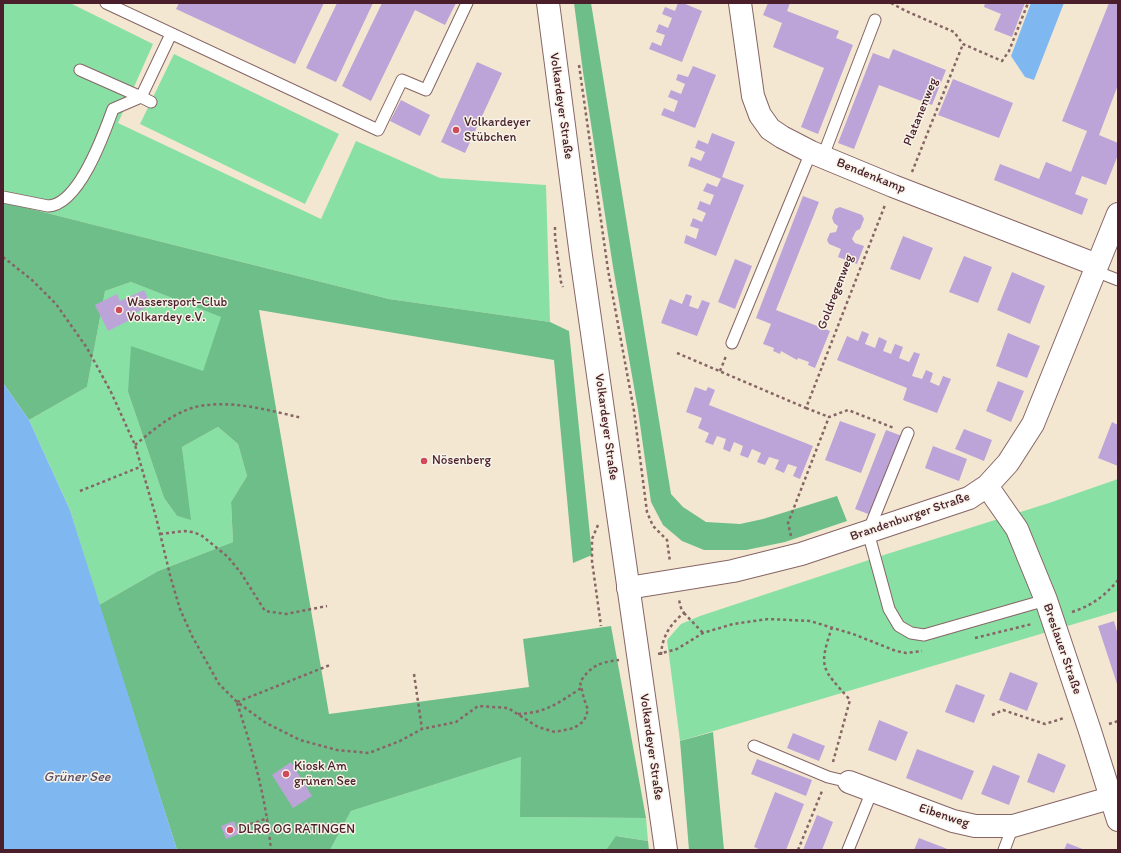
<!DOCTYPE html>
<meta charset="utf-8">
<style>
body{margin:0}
#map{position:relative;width:1121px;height:853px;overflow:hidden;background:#f4e7d1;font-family:Itim,sans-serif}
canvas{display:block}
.frame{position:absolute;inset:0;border:4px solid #4a1f2b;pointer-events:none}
</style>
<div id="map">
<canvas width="1121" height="853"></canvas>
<div class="frame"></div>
</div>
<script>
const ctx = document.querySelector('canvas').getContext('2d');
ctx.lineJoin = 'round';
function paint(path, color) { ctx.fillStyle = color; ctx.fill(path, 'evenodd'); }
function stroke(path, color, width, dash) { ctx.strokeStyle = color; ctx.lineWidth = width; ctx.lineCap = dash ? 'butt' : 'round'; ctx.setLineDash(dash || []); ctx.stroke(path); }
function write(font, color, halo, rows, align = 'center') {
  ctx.font = font + ' Itim,sans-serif'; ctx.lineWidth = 3; ctx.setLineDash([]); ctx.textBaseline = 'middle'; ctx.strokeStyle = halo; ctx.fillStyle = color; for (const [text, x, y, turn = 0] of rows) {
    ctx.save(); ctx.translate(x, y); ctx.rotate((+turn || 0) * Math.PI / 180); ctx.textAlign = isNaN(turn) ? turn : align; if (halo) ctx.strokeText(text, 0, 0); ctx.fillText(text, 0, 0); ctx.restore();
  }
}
paint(new Path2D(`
 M 3,3 L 70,3 L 153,44 L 118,123 L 321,219 L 356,141 L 440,178 L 546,185 L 550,322 L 389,299 L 3,202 Z
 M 174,54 L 339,134 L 305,204 L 140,124 Z
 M 131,282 L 222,317 L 203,372 L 128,392 L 164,498 L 177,516 L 190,519 L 182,447 L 218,427 L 238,444 L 247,476 L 231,502 L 233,542 L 158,571 L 99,605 L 70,510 L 29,420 L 87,387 L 105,291 Z
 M 1118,479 L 1118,611 L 680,741 L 667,640 L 681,624 L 700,616 L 887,554 L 1049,503 Z
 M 521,757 L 521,817 L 646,818 L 648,841 L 617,836 L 606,850 L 330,850 L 351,811 Z`), '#89e0a4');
paint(new Path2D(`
 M 574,3 L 591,3 L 671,494 L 683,507 L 706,522 L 740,524 L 763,519 L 837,496 L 847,521 L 785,542 L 746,550 L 704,550 L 682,541 L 663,525 L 651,502 L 638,410 L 613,267 L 583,72 Z
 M 3,202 L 389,299 L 550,322 L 569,331 L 592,555 L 573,563 L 554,360 L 259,310 L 329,714 L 529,687 L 523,639 L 611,626 L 646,818 L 520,817 L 521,757 L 351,811 L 330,850 L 177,850 L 99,605 L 158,571 L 233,542 L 231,502 L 247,476 L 238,444 L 218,427 L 182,447 L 191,520 L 177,516 L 164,498 L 128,392 L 131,346 L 203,371 L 221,317 L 131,282 L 105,291 L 87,387 L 29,420 L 3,383 Z
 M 713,732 L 724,850 L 689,850 L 680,741 Z
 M 616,836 L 648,841 L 649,850 L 606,850 Z`), '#6ebe8a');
paint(new Path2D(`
 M 1031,3 L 1064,3 L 1034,80 L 1025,77 L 1011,56 Z
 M 3,383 L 29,420 L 70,510 L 177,850 L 3,850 Z`), '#7fb8f0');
paint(new Path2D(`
 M 179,3 L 324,3 L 295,64 L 176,9 Z
 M 337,3 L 373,3 L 336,82 L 306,68 Z
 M 382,3 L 456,3 L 445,25 L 415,10 L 371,101 L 342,86 Z
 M 678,3 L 683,3 L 702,11 L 682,62 L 649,49 L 652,42 L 661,46 L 665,35 L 656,32 L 659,24 L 668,28 L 672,18 L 662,14 L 665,7 L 675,11 Z
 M 768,3 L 790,3 L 787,11 L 839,31 L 836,38 L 853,45 L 818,134 L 801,127 L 824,68 L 773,47 L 782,23 L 763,15 Z
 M 985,3 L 1025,3 L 1012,37 L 994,30 L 1001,14 L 984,7 Z
 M 1109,3 L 1118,3 L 1118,85 L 1099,135 L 1118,143 L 1118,155 L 1106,185 L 1082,176 L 1075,194 L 1088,199 L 1082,215 L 994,180 L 1000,164 L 1039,179 L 1046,162 L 1071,172 L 1087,131 L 1062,121 Z
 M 893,49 L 946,70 L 932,105 L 879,85 L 854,149 L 838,143 L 873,53 L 889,59 Z
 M 477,62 L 502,73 L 465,153 L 441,142 Z
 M 693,66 L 716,75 L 695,128 L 661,115 L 664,108 L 674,112 L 678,101 L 668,97 L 671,90 L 681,94 L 685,84 L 676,80 L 678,74 L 688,77 Z
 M 953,79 L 1013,103 L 999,138 L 938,115 Z
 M 401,100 L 430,115 L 420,136 L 390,121 Z
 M 712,133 L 735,142 L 722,177 L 744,185 L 716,256 L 684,243 L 686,235 L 696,239 L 699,229 L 690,226 L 693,218 L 702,222 L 706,213 L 697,209 L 700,201 L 710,205 L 714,195 L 703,191 L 707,183 L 717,187 L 721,179 L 688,166 L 691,157 L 701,161 L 705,152 L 695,148 L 698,140 L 708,144 Z
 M 803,196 L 819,202 L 776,310 L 830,331 L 815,368 L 808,365 L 809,362 L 798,358 L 797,360 L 781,351 L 780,354 L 773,351 L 774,348 L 763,344 L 771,324 L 756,318 Z
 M 840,207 L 862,215 L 864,219 L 860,229 L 856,231 L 852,239 L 855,243 L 864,246 L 857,264 L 838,257 L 841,249 L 829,244 L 827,240 L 830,233 L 836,232 L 838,226 L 834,223 L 832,218 L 835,209 Z
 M 903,236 L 933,248 L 920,280 L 890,269 Z
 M 964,256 L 992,267 L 978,303 L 949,292 Z
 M 735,259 L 752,266 L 735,309 L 718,302 Z
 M 1012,272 L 1045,286 L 1030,324 L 997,310 Z
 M 144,290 L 151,305 L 129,316 L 130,320 L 108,331 L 95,305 L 117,294 L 120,301 Z
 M 686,294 L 692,296 L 689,306 L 698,309 L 702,300 L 710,303 L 697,336 L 661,323 L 670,299 L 682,304 Z
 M 862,331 L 869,334 L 865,344 L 875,348 L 879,337 L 887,341 L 883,351 L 891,354 L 895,344 L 903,347 L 899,358 L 909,362 L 914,352 L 920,354 L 912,376 L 922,379 L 926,370 L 933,373 L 930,382 L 939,386 L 943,376 L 951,379 L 937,413 L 903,400 L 907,388 L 837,360 L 847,336 L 858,341 Z
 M 1008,333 L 1040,346 L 1027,378 L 996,366 Z
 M 998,381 L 1024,391 L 1011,422 L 986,411 Z
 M 695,387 L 706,391 L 708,387 L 715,390 L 709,405 L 813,446 L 800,479 L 793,476 L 797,467 L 788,464 L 784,473 L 775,469 L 779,460 L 769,457 L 765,465 L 757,462 L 761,453 L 752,449 L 748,458 L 740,455 L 743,446 L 734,442 L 730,452 L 723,449 L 726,439 L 717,436 L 713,445 L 705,442 L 709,433 L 698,428 L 702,418 L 686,412 Z
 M 840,421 L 876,434 L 861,473 L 825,460 Z
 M 1112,422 L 1118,425 L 1118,466 L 1098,458 Z
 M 964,429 L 992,440 L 984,461 L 955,449 Z
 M 886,430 L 902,436 L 871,515 L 855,509 Z
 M 933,446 L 967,459 L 959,481 L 925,468 Z
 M 1114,621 L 1118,635 L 1118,687 L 1098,626 Z
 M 1010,672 L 1038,683 L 1027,711 L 999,700 Z
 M 956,684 L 985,695 L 974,723 L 945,712 Z
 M 879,720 L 908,732 L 896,761 L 868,750 Z
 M 793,733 L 825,746 L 819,761 L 787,748 Z
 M 917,749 L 974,771 L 962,800 L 906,778 Z
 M 1038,753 L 1066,765 L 1054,793 L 1027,782 Z
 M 757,759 L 812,780 L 806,796 L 751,774 Z
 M 291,762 L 312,796 L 293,808 L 272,775 Z
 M 993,765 L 1020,776 L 1009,805 L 981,794 Z
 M 775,792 L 804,804 L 786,850 L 761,850 L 754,847 Z
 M 817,815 L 833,822 L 822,850 L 803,850 Z
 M 234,821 L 239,834 L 226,839 L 221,826 Z
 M 919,838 L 950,850 L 914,850 Z
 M 1067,843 L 1085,850 L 1064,850 Z`), '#bda4d8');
const service = new Path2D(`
 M 106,3 L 378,130 L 402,80 L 426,90 L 467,3
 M 80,70 L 141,97
 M 151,102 L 141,97 L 171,34
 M 823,156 L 875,20
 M 3,197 L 48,206 C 79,205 104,134 113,109 L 141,97
 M 1095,271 L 1118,280
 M 732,343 L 811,152
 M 908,433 L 868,532 L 889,609 L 899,626 L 911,633 L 924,635 L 1046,600
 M 754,746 L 828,777 L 849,782
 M 848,850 L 872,791
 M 1004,850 L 1013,826`);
const minor = new Path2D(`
 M 740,3 L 753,96 L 760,115 L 770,129 L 782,137 L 811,152 L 893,186 L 1097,265
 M 987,486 L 1017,529 L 1046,600 L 1090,731 L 1118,820
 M 628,588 L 733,571 L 801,554 L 969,498 L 987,486 L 1008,463 L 1033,424 L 1118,214
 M 849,782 L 953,821 L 975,826 L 1013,826 L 1110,798`);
const secondary = new Path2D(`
 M 548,3 L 581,256 L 666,850`);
stroke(service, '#866565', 13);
stroke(minor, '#866565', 24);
stroke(secondary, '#866565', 24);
stroke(new Path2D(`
 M 891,3 L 906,11 L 954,32 L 963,44 L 1002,61 L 1009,51 L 1028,3
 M 579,65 L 608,270 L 634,411 L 647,512 L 653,526 L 667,540 L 670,562
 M 912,172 L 963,44
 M 555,227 L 555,237 L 561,282 L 563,287
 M 3,257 L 32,280 L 56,304 L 87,348 L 111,392 L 135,445 L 156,517 L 171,579 L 180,609 L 192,636 L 219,684 L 237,702 L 266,723 L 300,740 L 337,750 L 369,753 L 400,741 L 422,729 L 456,722 L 478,706 L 508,708 L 538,727 L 555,732 L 574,728 L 584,721 L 588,710 L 584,699 L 580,682 C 592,665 598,663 619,660
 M 677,353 L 806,408 L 885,205
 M 720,371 L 726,356
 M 806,408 L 829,417
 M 135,445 C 152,431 170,415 192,408 C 226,398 268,410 302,418
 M 80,491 L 140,467
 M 598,525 L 592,539 L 592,561 L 601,626
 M 160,534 L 185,531 L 192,532 L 201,535 L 228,557 L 241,573 L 265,611 L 286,614 L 327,606
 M 791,536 L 788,523 L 829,417 L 848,410 L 894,428
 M 1072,612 C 1091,606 1105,596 1118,580
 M 684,613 L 703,633
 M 832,627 C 818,669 822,668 850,700 L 833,762
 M 975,638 L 1032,624
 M 658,654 L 677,649 L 703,633 L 733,624 L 768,619 L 810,621 L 853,634 L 896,651 L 906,653 L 922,651
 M 661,655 C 662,637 670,624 684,613 L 681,608 L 679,600
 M 414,674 L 422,729
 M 237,702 L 330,665
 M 237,703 C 253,751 266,799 271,850
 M 518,714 C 545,713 559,703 581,688
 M 992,715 L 1003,710 L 1045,724 L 1064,718
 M 1109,724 L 1118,721
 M 239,828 L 268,818
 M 798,850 L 822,791`), '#866565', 2.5, [3, 3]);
stroke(service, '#fff', 11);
stroke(minor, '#fff', 22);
stroke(secondary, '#fff', 22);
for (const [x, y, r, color] of [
 [456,130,4,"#d1495b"],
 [119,310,4,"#d1495b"],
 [424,461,4,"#d1495b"],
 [286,774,4,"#d1495b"],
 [230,830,4,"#d1495b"]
]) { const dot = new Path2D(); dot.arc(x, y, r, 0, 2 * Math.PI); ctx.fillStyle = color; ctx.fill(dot); stroke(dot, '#f7f3e8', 1.5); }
write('13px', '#4a1f2b', '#f7f3e8', [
 ["Volkardeyer Straße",561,106,82],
 ["Platanenweg",921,112,-68],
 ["Bendenkamp",871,176,22],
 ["Goldregenweg",836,292,-69],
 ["Volkardeyer Straße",606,427,82],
 ["Brandenburger Straße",910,517,-19],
 ["Breslauer Straße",1062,649,71],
 ["Volkardeyer Straße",651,747,82],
 ["Eibenweg",944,816,18]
]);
write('13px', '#4a1f2b', '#f7f3e8', [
 ["Volkardeyer",464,123],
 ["Stübchen",464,138],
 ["Wassersport-Club",127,303],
 ["Volkardey e.V.",127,318],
 ["Nösenberg",432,461],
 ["Kiosk Am",294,767],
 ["grünen See",294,782],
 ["DLRG OG RATINGEN",238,830]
], 'left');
write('italic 14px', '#5a4d66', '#f7f3e8', [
 ["Grüner See",77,777]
]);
</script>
